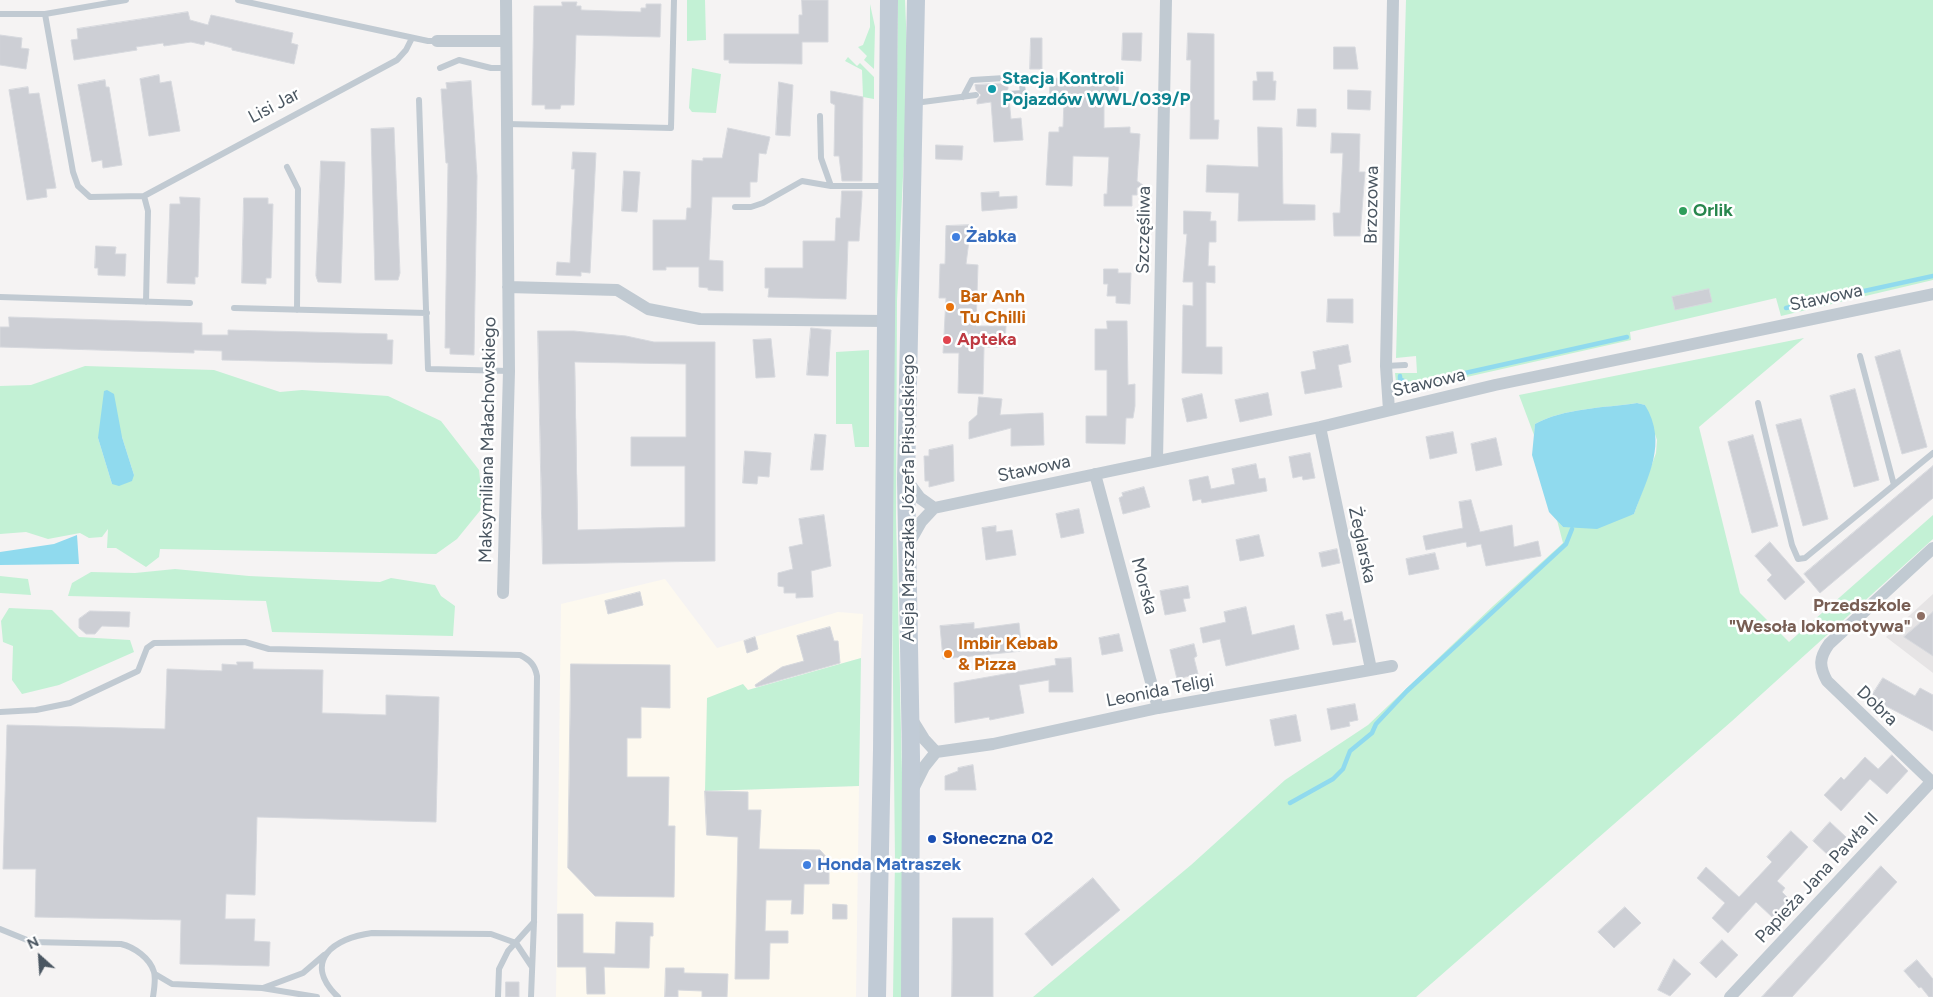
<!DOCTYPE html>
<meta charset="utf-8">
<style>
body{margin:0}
#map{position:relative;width:1933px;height:997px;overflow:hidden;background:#f5f3f3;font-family:Figtree,sans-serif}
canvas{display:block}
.north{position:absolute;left:15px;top:932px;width:50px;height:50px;-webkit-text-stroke:4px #fff;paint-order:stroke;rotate:334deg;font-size:14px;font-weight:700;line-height:20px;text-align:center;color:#4a5661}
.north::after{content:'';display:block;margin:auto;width:18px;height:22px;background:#4a5661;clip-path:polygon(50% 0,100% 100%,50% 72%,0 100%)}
</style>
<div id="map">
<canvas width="1933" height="997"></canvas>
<div class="north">N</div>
</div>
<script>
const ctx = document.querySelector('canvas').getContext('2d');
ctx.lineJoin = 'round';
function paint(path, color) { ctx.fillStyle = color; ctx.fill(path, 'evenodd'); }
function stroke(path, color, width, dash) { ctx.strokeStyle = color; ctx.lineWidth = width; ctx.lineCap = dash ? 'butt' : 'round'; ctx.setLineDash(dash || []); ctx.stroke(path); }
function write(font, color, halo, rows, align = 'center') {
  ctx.font = font + ' Figtree,sans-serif'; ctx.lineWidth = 5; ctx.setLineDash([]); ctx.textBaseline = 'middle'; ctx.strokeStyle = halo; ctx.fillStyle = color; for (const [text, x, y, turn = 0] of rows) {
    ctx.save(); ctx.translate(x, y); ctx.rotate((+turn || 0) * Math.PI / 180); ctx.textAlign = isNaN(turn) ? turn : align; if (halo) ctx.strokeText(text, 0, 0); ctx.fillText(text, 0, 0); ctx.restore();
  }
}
paint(new Path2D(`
 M 665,579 L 717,648 L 838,612 L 863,614 L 861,658 L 747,690 L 706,791 L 859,786 L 856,997 L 556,997 L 561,604 Z`), '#fdf9ef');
paint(new Path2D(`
 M 1933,594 L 1933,673 L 1886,637 Z`), '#e6e4e5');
paint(new Path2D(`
 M 687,0 L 705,0 L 706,40 L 687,41 Z
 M 898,0 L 905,0 L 908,73 L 897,301 L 896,518 L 903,815 L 902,997 L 893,997 L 895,859 L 891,509 Z
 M 1406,0 L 1933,0 L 1933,280 L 1781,316 L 1776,298 L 1630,332 L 1631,340 L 1409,390 L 1396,382 L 1395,373 L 1417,373 L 1416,356 L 1396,358 Z
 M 870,4 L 875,27 L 874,69 L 864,60 L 867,56 L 858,47 L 863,45 L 870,27 Z
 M 848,57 L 857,66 L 860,63 L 874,77 L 874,99 L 863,97 L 862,70 L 845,61 Z
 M 692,68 L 721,74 L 716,113 L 692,112 L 689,108 Z
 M 1804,338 L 1699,427 L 1740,593 L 1789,642 L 1933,515 L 1933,539 L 1732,721 L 1416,997 L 1033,997 L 1191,865 L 1285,780 L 1368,725 L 1493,606 L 1563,543 L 1557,520 L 1563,527 L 1634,514 L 1656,453 L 1657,440 L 1645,405 L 1637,403 C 1604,408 1564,408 1535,424 L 1534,435 L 1519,395 Z
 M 869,350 L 869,447 L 855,447 L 852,424 L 836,424 L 836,352 Z
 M 85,366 L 214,370 L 280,392 L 302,390 L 388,396 L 441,421 L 479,470 L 483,507 L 457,539 L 436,554 L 160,549 L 159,557 L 146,567 L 116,548 L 107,548 L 108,529 L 102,537 L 89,538 L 80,533 L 48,539 L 26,532 L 0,534 L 0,386 L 31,385 ZM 122,437 L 134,475 L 112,484 L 98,438 Z
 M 175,569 L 249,576 L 380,582 L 391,578 L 435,585 L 441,596 L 455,606 L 453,636 L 272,632 L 266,601 L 68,596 L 72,583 L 91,572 L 135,573 Z
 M 0,576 L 28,579 L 31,595 L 0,593 Z
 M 9,608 L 52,610 L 79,637 L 130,640 L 134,652 L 59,685 L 22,694 L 12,680 L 13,646 L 3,642 L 1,621 Z
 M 861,658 L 859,786 L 705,791 L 707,698 L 743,684 L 748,690 Z`), '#c3f1d5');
paint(new Path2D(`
 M 107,390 L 114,394 L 122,437 L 134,475 L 132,481 L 119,486 L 112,484 L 98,438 L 104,391 Z
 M 1637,403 L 1645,405 C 1668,443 1648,476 1634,514 L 1597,529 L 1563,527 L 1549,512 L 1532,455 L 1535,424 C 1564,408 1604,408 1637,403 Z
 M 77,535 L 79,564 L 0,565 L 0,552 L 54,544 Z`), '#90daee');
stroke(new Path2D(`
 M 1786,308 L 1933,276
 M 1400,376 L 1400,379 L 1411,385 L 1627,337
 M 1290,803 L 1333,779 L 1343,769 L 1350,751 L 1372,733 L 1376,724 L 1407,691 L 1566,544 L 1572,529`), '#90daee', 4.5);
const building = new Path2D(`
 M 802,0 L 828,0 L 828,42 L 802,42 L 802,64 L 729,63 L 729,60 L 724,60 L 724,34 L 799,34 L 799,15 L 802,15 Z
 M 562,2 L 577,2 L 576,6 L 581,6 L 581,10 L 641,12 L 641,8 L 646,8 L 646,4 L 661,4 L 660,37 L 576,35 L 574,105 L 561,105 L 560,109 L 545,109 L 545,105 L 532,105 L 534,6 L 562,6 Z
 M 188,12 L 190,20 L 208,25 L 211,15 L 293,33 L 291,43 L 298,45 L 294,64 L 232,50 L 232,48 L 205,41 L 204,45 L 191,42 L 164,46 L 163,43 L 150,45 L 136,47 L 137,50 L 74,60 L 71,40 L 78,39 L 77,29 Z
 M 1123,33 L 1142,33 L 1141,61 L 1122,60 Z
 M 1188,33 L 1214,34 L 1214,120 L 1219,120 L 1218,139 L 1190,139 L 1191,60 L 1187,60 Z
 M 0,35 L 22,38 L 21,48 L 29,49 L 26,69 L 0,65 Z
 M 1031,38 L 1042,38 L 1042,69 L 1030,69 Z
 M 1334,47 L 1355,47 L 1358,69 L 1334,69 Z
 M 1257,72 L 1273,72 L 1273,81 L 1276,81 L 1275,100 L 1253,100 L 1253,81 L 1257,81 Z
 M 159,75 L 160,83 L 171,81 L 180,131 L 149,136 L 140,79 Z
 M 1050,78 L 1119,79 L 1118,101 L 1104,101 L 1104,128 L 1130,127 L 1130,133 L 1140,134 L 1137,181 L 1143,185 L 1137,188 L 1137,195 L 1132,195 L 1132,206 L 1104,206 L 1104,194 L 1107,194 L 1109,157 L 1073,156 L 1072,186 L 1046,185 L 1049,132 L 1059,132 L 1059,127 L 1063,127 L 1064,100 L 1050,100 Z
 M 105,80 L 106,87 L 109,87 L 122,165 L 103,168 L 102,160 L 92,162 L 78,85 Z
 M 471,81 L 477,176 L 474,355 L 450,354 L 450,348 L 445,348 L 448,163 L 446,163 L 441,89 L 447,89 L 446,83 Z
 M 779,82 L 793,85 L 790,136 L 776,135 Z
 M 1008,83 L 1008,89 L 1004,95 L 1009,99 L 1011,119 L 1021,118 L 1023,140 L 994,142 L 991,102 L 977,104 L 977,100 L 981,95 L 976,90 L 975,85 Z
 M 28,87 L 29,94 L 39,93 L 56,188 L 46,189 L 47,197 L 27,200 L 9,90 Z
 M 1348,90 L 1371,91 L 1370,110 L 1348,109 Z
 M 831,91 L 863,97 L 862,181 L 842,181 L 839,156 L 834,156 L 835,105 L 831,103 Z
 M 1298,109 L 1316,109 L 1316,127 L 1297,126 Z
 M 1258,127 L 1282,128 L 1283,204 L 1315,205 L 1315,220 L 1238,221 L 1239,193 L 1206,192 L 1207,165 L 1258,167 Z
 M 394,128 L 400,273 L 398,280 L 375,280 L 371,129 Z
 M 728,128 L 770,137 L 766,154 L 759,153 L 757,182 L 750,182 L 750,197 L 712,197 L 709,260 L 723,261 L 723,291 L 708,290 L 708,288 L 699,287 L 699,267 L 666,267 L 666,270 L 653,270 L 653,220 L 686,220 L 687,208 L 691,208 L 692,160 L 703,161 L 703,158 L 722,158 Z
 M 1332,133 L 1360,134 L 1359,172 L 1365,172 L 1360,236 L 1334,236 L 1333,213 L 1340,213 L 1343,153 L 1331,153 Z
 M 936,145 L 963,146 L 962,160 L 936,159 Z
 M 573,152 L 596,153 L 590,273 L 581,272 L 581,276 L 556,275 L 557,262 L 570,263 L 575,169 L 572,169 Z
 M 321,161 L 345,162 L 341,283 L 318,282 L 316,276 Z
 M 624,171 L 640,172 L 637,212 L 622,211 Z
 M 842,191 L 862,191 L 862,196 L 859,241 L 848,241 L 846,299 L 768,297 L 769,288 L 765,288 L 765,268 L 803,268 L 803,241 L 835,241 L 836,218 L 840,218 Z
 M 999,192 L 999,197 L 1017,196 L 1017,208 L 982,211 L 981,193 Z
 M 180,197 L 200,198 L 198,277 L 195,277 L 195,284 L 167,283 L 170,204 L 180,204 Z
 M 244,198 L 268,198 L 268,204 L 273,204 L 271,278 L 266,278 L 266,284 L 242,283 Z
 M 1184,211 L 1211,212 L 1210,221 L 1216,221 L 1216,242 L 1209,242 L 1208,266 L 1215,266 L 1215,283 L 1206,282 L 1206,347 L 1222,347 L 1222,374 L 1182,373 L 1183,305 L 1193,306 L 1193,282 L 1183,282 L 1187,234 L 1184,234 Z
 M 971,225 L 966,264 L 978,265 L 976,326 L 1006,326 L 1005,347 L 984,347 L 983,394 L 958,393 L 959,353 L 943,353 L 946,298 L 939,298 L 940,264 L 945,264 L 946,226 Z
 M 96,246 L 116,247 L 115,254 L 126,254 L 125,276 L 98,275 L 98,268 L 95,268 Z
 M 1104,269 L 1118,269 L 1118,273 L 1131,273 L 1130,304 L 1116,303 L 1116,296 L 1107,296 L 1108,284 L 1104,284 Z
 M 1709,289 L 1712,302 L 1675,310 L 1672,297 Z
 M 1328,299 L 1353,299 L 1353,323 L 1327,322 Z
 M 9,317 L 202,323 L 202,335 L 228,335 L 228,330 L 387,334 L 387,340 L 393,340 L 392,364 L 222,360 L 222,351 L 194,350 L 194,353 L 0,347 L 0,327 L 9,327 Z
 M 1107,321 L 1127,321 L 1128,385 L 1135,384 L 1135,406 L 1133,418 L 1126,418 L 1125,444 L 1086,443 L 1086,416 L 1107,416 L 1107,370 L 1095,370 L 1095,329 L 1107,329 Z
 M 811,328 L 831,330 L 828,376 L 807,375 Z
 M 538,331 L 574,331 L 626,336 L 654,342 L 715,342 L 715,561 L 543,564 ZM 575,362 L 686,364 L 686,437 L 631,437 L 631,466 L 685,466 L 685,527 L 578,530 Z
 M 771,339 L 775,377 L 756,378 L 753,340 Z
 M 1348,345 L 1351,362 L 1338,365 L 1342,387 L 1305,394 L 1301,372 L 1316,369 L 1313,352 Z
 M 1900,350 L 1927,447 L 1902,454 L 1875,357 Z
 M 1855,389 L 1879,480 L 1854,487 L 1830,396 Z
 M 1268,393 L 1272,415 L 1240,422 L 1235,400 Z
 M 1202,394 L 1207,418 L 1187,422 L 1182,399 Z
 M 979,397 L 1002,399 L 1000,415 L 1043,413 L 1044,445 L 1011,446 L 1011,428 L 969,439 L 969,422 L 977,415 Z
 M 1801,419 L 1828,519 L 1803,526 L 1776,425 Z
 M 1453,432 L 1457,453 L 1430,459 L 1426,437 Z
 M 815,434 L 826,435 L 823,470 L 811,470 Z
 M 1753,435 L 1778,526 L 1752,533 L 1728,442 Z
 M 1496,438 L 1502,465 L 1476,471 L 1471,444 Z
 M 953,445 L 954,481 L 929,487 L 929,481 L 925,481 L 924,456 L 929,456 L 929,450 Z
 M 745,451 L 771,453 L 769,477 L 758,476 L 757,484 L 743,483 Z
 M 1310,453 L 1315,478 L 1303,480 L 1302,476 L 1293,478 L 1289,457 Z
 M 1256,464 L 1259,479 L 1265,478 L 1267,491 L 1202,503 L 1201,499 L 1193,501 L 1189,480 L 1208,476 L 1211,489 L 1235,484 L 1232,469 Z
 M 1933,466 L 1933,498 L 1820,593 L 1804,574 Z
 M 1144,487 L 1150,507 L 1123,514 L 1119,498 L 1123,496 L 1122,493 Z
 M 1471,500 L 1480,532 L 1512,525 L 1514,547 L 1538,541 L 1541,556 L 1486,566 L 1481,544 L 1467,547 L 1466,542 L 1426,550 L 1423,536 L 1463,528 L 1459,502 Z
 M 1079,509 L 1084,533 L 1061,538 L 1056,514 Z
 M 824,515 L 831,566 L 811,571 L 813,597 L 796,598 L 796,593 L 784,593 L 784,587 L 778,586 L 778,573 L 793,569 L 789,547 L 803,544 L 799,519 Z
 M 996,526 L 996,532 L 1012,530 L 1016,555 L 986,560 L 982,528 Z
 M 1259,535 L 1264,556 L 1240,561 L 1236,540 Z
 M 1770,542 L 1805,582 L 1785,600 L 1767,580 L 1772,575 L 1755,556 Z
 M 1337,549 L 1340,563 L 1322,567 L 1319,553 Z
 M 1435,553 L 1439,569 L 1409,575 L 1406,559 Z
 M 1188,586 L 1190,598 L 1183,599 L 1186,611 L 1165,615 L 1160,591 Z
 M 640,592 L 643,605 L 608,614 L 605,601 Z
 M 1246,607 L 1252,635 L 1294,625 L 1299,649 L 1226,666 L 1220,639 L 1203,643 L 1200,628 L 1226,622 L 1224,612 Z
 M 90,611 L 130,612 L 129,627 L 102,626 L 95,634 L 86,634 L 79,628 L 79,619 Z
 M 1342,612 L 1344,621 L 1351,619 L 1356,642 L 1333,645 L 1326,615 Z
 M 1933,612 L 1933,656 L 1904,637 Z
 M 974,623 L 974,629 L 1019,623 L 1022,651 L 943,659 L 940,626 Z
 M 830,627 L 834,641 L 838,641 L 840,663 L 756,687 L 755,685 L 782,667 L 804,661 L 797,636 Z
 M 1119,634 L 1123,651 L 1102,655 L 1099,638 Z
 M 755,637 L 758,649 L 747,653 L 744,641 Z
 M 1194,644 L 1197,656 L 1194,658 L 1198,674 L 1177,679 L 1170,650 Z
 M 1071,658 L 1073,692 L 1049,692 L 1049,680 L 1019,685 L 1024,713 L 990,720 L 989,717 L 955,723 L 954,683 L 1056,665 L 1055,659 Z
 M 237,662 L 253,662 L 253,669 L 323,670 L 322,713 L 386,715 L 386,695 L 439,697 L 436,822 L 257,817 L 255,895 L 226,894 L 225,919 L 255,919 L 254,941 L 270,942 L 269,966 L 180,964 L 181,920 L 35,917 L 36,869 L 3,869 L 7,725 L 165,729 L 167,669 L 222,671 L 222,664 L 237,665 Z
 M 571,664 L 670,665 L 670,708 L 641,707 L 641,738 L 627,738 L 627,777 L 669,777 L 668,826 L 675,826 L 674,897 L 595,896 L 568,868 Z
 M 1883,678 L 1915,696 L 1920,688 L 1933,695 L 1933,731 L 1886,706 L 1882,711 L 1867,703 Z
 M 1355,704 L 1358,720 L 1349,722 L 1350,726 L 1331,730 L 1327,709 Z
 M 1296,715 L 1301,741 L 1275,746 L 1270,720 Z
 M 1892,755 L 1908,771 L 1887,794 L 1870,779 L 1841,811 L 1824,795 L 1841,777 L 1844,780 L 1865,757 L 1878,769 Z
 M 973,765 L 976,790 L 945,790 L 945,776 L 958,771 L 958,768 Z
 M 705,791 L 748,792 L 748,810 L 761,810 L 759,849 L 820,850 L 829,860 L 829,884 L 804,884 L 803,914 L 791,914 L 792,900 L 766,900 L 765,931 L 788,931 L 788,943 L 770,943 L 769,979 L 735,979 L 738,837 L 707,835 Z
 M 1830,822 L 1846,837 L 1829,856 L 1813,841 Z
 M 1791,831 L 1808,847 L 1777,881 L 1785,888 L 1782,892 L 1789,899 L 1772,917 L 1756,902 L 1728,933 L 1712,918 L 1725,903 L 1697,878 L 1706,867 L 1739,897 L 1772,862 L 1767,857 Z
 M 1881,866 L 1897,882 L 1792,997 L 1762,997 Z
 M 1093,878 L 1120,910 L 1052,966 L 1025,934 Z
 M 833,904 L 847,905 L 847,919 L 833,919 Z
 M 1625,907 L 1641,923 L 1614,948 L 1598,932 Z
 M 558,914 L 583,914 L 583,953 L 615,954 L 616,922 L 653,923 L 653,936 L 650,936 L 649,968 L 604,967 L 605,994 L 587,994 L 586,967 L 558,967 Z
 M 953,918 L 993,918 L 993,997 L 952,997 Z
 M 1722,940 L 1738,955 L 1716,978 L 1700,963 Z
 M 1674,959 L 1691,974 L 1670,996 L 1658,990 Z
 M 1917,960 L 1933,979 L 1933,997 L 1929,997 L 1921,987 L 1919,988 L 1904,971 Z
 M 666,968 L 684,968 L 684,973 L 728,974 L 727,997 L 702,997 L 702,991 L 678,990 L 678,997 L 665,997 Z
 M 506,982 L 519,982 L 519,997 L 506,997 Z`);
paint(building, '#cdcfd5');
stroke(building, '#d7d9de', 1);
stroke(new Path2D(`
 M 238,0 L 428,41 L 437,41
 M 0,14 L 45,14 L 126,0
 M 45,14 L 73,172 L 78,186 L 90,197 L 144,196
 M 440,68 L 459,60 L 491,68 L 507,68
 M 963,97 L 972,80 L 1021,77 L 1023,93 L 1009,94
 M 419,100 L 428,369 L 509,371
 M 915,103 L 976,95
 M 820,116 L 821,158 L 831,186
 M 507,124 L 671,128 L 674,0
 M 287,167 L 298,189 L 297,310
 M 735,207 L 751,207 L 763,203 L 802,181 L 831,186 L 885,186
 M 0,297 L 190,303
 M 146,302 L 148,211 L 144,196 L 397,60 L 406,50 L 412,38
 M 234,308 L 427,313
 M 1860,356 L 1894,485
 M 1386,366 L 1405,365
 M 1758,403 L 1792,545 L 1798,559 L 1805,558 L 1933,453
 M 0,712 L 36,710 L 70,703 L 138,671 L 147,648 L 154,643 L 245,642 L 269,649 L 520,655 C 530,660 535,665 537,676 L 534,922 L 531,997
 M 0,929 L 32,942 L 121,944 C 134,947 150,958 154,972 C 156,979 154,990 153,997
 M 155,974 L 172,984 L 262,988 L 317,997
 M 263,988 L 303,973 L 324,955
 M 338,997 C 301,961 334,938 372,933 L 491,934 L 516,943 L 532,967
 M 498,997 L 499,969 L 508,951 L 534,922`), '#c1cad2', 6);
stroke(new Path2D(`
 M 437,41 L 506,41
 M 508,287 L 617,290 L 648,309 L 700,319 L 885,321
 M 1389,410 L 1386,366 L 1393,0
 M 1320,427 L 1371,669
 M 1157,460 L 1166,0
 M 1095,474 L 1158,708
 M 906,479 L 920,498 L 934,508
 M 908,545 L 921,522 L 934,508 L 1320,427 L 1495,385 L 1933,294
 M 1933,548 L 1829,644 C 1819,658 1819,666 1827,681 L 1933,783
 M 503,593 L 509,371 L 506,0
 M 911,718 L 924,739 L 936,752
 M 913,789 L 924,767 L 936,752 L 993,744 L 1158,708 L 1392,666
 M 1730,997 L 1931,782`), '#c1cad2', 12);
stroke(new Path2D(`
 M 877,997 L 882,750 L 889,0
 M 910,997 L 911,757 L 906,479 L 916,0`), '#c1cbd6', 18);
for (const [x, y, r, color] of [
 [992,89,5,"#0f9aa8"],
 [1683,211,5,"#2e9e5b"],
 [956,237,5,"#3f7fe0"],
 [950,307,5,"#e8710a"],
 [947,340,5,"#e0444e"],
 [1921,616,5,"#8d6e63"],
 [948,654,5,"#e8710a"],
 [932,839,5,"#1a4fb4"],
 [807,865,5,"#3f7fe0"]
]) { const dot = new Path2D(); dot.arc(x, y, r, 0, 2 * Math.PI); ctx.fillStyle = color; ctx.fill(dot); stroke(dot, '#fff', 2); }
write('bold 18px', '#0d838f', '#fff', [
 ["Stacja Kontroli",1002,79],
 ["Pojazdów WWL/039/P",1002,100]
], 'left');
write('18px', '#4a5661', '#fff', [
 ["Lisi Jar",274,106,-28],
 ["Brzozowa",1372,205,-89],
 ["Szczęśliwa",1144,230,-89],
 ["Stawowa",1826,298,-12],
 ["Stawowa",1429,383,-13],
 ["Maksymiliana Małachowskiego",488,440,-89],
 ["Stawowa",1034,469,-12],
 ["Aleja Marszałka Józefa Piłsudskiego",909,498,-90],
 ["Żeglarska",1362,545,78],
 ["Morska",1144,586,75],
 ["Leonida Teligi",1160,691,-11],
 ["Dobra",1877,706,44],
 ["Papieża Jana Pawła II",1817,878,-47]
]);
write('bold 18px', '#27864d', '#fff', [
 ["Orlik",1693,211]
], 'left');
write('bold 18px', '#366cbe', '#fff', [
 ["Żabka",966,237],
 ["Honda Matraszek",817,865]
], 'left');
write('bold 18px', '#c56008', '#fff', [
 ["Bar Anh",960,297],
 ["Tu Chilli",960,318],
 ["Imbir Kebab",958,644],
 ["& Pizza",958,665]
], 'left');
write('bold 18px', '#be3a42', '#fff', [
 ["Apteka",957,340]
], 'left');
write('bold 18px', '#785e54', '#fff', [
 ["Przedszkole",1911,606],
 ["\"Wesoła lokomotywa\"",1911,627]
], 'right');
write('bold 18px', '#164399', '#fff', [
 ["Słoneczna 02",942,839]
], 'left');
</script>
